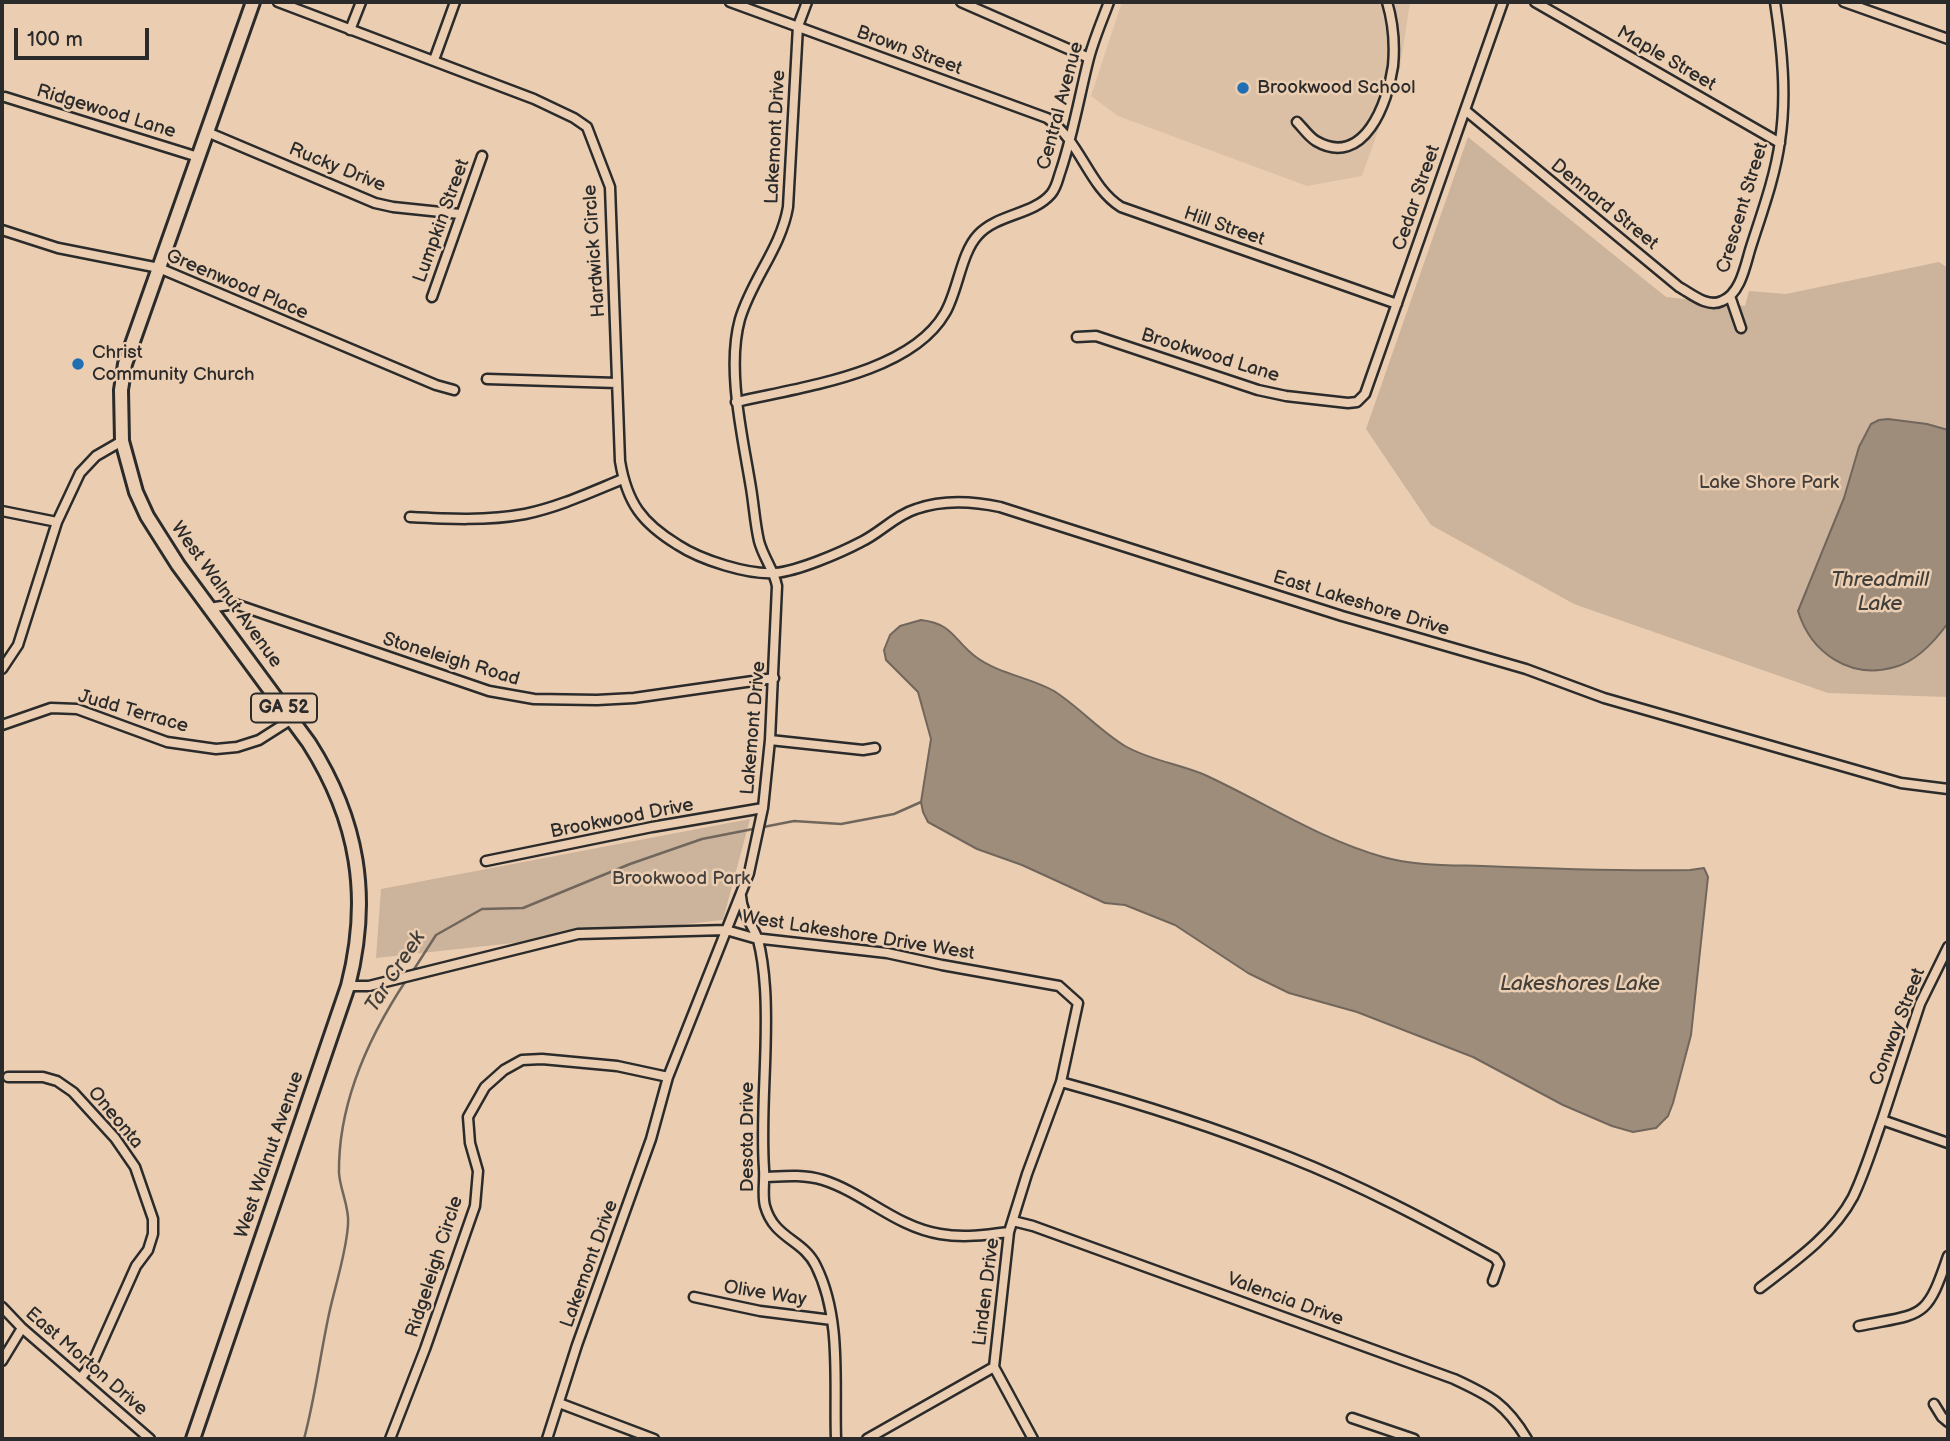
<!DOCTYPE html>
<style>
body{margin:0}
#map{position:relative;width:1950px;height:1441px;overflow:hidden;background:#ebceb1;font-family:"Balsamiq Sans",sans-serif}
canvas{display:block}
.frame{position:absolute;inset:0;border:4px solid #2b2b2b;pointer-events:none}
.scale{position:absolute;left:14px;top:28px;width:135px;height:32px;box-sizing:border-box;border:4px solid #2b2b2b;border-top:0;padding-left:9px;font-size:21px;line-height:24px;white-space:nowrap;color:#2b2b2b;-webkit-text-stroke:5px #ebceb1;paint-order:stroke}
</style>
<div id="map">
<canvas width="1950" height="1441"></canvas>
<div class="frame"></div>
<div class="scale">100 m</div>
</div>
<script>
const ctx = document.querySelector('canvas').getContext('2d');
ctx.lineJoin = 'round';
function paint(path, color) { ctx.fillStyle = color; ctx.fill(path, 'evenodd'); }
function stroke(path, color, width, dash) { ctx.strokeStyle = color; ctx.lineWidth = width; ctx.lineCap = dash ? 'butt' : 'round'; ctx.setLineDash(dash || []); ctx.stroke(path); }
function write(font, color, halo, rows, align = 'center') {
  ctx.font = font + ' "Balsamiq Sans",sans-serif'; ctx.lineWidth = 5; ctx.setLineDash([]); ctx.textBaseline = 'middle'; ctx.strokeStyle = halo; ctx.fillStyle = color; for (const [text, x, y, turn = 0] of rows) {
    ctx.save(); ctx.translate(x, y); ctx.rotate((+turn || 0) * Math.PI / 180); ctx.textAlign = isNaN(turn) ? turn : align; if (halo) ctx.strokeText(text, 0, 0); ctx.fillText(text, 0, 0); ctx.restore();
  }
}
paint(new Path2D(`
 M 1122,2 L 1410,2 L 1400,68 L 1362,176 L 1307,186 L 1118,116 L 1091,96 Z`), '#dbc0a6');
paint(new Path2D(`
 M 1468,137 L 1666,297 L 1745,306 L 1749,291 L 1786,294 L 1939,262 L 1948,268 L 1948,697 L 1828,693 L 1574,604 L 1431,525 L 1366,429 Z
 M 750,819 L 723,920 L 376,958 L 381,889 Z`), '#ccb39b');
const water = new Path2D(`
 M 1888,419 L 1927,424 L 1948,430 L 1948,623 C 1935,641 1917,661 1895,667 C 1850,680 1811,653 1798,611 L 1844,498 L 1859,447 L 1871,424 L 1879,420 Z
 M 921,620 C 954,624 953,640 976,657 C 999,674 1029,677 1054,691 C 1079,707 1099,730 1125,746 C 1149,760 1179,764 1205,775 C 1264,802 1319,839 1383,857 C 1415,866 1451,865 1483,866 C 1553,869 1621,871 1690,870 L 1704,868 L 1708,877 L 1691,1035 L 1673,1103 L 1668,1116 L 1656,1128 L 1633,1132 L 1612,1126 L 1563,1105 L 1473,1057 L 1357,1012 L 1289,993 L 1248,973 L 1175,925 L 1125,905 L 1105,903 L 1022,865 L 977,849 L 928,822 L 923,812 L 921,802 L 931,739 L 918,692 L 886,660 L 884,650 L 890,635 L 900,626 Z`);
paint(water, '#9f8d7c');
stroke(water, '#71665c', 2);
stroke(new Path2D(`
 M 411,974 L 436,935 L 482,909 L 523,908 L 630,864 L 702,839 L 794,821 L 841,824 L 894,814 L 921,802
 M 304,1439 C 315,1398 320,1356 329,1314 C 335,1286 346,1254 348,1225 C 350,1208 340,1190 339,1173 C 338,1104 369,1036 407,979`), '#71665c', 2.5);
const street = new Path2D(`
 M 278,2 L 534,99 L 574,118 L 587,127 L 610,187 L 620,461 C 627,503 642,523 678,545 C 701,560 748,575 775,573 C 798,571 840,553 861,542 C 880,533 896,515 916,509 C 944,499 972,501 1000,507 L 1342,616 L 1526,669 L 1604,698 L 1901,783 L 1948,789
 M 730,2 L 1047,118 C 1081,141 1088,186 1121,207 L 1397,304
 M 961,2 L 1089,58
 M 1535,2 L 1780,143
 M 1844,2 L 1948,39
 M 350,30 L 361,2
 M 434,60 L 455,2
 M 5,97 L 198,157
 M 1465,110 L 1679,287 C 1692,294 1707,308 1722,301 C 1740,294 1745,267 1750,250 C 1761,215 1775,178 1780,141 C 1787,95 1782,48 1775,2
 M 1297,122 C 1303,128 1309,137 1316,141 C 1364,169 1388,102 1393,66 C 1395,44 1393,22 1387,2
 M 207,132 L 375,203 L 393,207 L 460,214
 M 2,230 L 58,248 L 159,268 L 436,385 L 454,390
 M 1730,296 L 1741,328
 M 432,297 L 482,156
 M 1077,337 L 1096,336 L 1258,390 L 1286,396 L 1348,403 L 1357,402 L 1365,394 L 1503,2
 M 487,379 L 617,383
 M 736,402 C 800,387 910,374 945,313 C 958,291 961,253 978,235 C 997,214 1033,215 1051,194 C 1057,187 1058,178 1061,170 C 1073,134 1079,98 1088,62 C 1093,41 1102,21 1109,2
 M 2,511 L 57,522
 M 410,517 C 448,519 487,521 525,514 C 559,507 591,492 623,479
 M 209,608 L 235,604 L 489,691 L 534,699 L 597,700 L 634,698 L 774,678
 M 2,669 L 18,645 L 57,522 L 80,473 L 96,456 L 122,441
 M 2,725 L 51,708 L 77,709 L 167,742 L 216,749 L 237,747 L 259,740 L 292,719
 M 770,740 L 863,750 L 875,748
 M 486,861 L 652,827 L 763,808
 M 741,896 C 742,914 753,925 758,940 C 762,955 764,973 765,988 C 769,1047 760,1109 764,1169 C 765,1181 762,1195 765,1206 C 774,1239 803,1239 816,1266 C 842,1318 834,1383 836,1439
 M 1948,947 L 1920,1004 L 1882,1120 L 1948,1143
 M 348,986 L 369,986 L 578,934 L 726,930 L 754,938 L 887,953 L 942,965 L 1059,986 L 1078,1003 L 1061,1082 L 1027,1174 L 1009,1232 L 994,1367 L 867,1439
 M 8,1077 L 43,1077 L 57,1081 L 73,1092 L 115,1138 L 135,1167 L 153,1219 L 153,1234 L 148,1250 L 136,1266 L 93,1362 L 81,1378
 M 1061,1082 C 1138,1103 1214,1127 1289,1157 C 1360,1185 1428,1221 1495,1258 L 1499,1264 L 1493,1281
 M 765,1177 C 784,1176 804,1174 823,1180 C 864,1193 896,1227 940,1234 C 963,1238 986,1235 1009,1232
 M 1013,1221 L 1033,1226 L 1454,1379 C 1491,1396 1506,1404 1527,1439
 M 1760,1288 C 1794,1262 1833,1235 1853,1197 C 1865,1172 1873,1145 1882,1120
 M 694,1297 L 760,1311 L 832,1320
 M 2,1307 L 22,1328 L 150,1439
 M 1859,1326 C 1923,1313 1926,1321 1948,1256
 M 2,1361 L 22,1328
 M 994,1367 L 1033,1439
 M 559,1403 L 654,1439
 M 1934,1404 L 1942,1417 L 1948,1422
 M 1352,1418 L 1414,1439
 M 390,1439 L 425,1349 L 475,1206 L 478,1171 L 470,1143 L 468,1117 L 485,1087 L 504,1070 L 522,1060 L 542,1059 L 617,1066 L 668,1077
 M 547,1439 L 577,1345 L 651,1139 L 668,1077 L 749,873 L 763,808 L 770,740 L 777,586 C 774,570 763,557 759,541 C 755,524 754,506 751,488 C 743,438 726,369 740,319 C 752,279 781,248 788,207 L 798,26 L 807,2`);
const primary = new Path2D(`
 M 193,1439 L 348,986 C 371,897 358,820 309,743 L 178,565 L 147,516 L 136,492 L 122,441 L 121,390 L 125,364 L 253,2`);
stroke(street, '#2b2b2b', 13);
stroke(primary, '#2b2b2b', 18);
stroke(street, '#ebceb1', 8);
stroke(primary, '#ebceb1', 12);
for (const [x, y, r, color] of [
 [1243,88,7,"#1f6fb2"],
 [78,364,7,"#1f6fb2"]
]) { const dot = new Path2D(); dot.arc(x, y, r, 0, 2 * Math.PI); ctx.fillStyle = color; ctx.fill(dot); stroke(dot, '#ebceb1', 2.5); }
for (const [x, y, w] of [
 [284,708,66]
]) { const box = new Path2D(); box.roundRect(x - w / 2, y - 14.5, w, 29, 5); ctx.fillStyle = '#ebceb1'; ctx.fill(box); stroke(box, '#2b2b2b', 2); }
write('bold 18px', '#2b2b2b', null, [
 ["GA 52",284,708]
]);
write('19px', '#2b2b2b', '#ebceb1', [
 ["Brown Street",909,51,20],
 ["Maple Street",1666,59,30],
 ["Central Avenue",1061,106,-75],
 ["Ridgewood Lane",106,112,17],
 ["Lakemont Drive",776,137,-87],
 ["Rucky Drive",337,168,22],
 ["Cedar Street",1417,198,-71],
 ["Dennard Street",1604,205,39],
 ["Crescent Street",1743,208,-73],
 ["Lumpkin Street",442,221,-70],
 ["Hill Street",1224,227,19],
 ["Hardwick Circle",595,251,-94],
 ["Greenwood Place",237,285,23],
 ["Brookwood Lane",1210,356,17],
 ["West Walnut Avenue",226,595,54],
 ["East Lakeshore Drive",1361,604,17],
 ["Stoneleigh Road",451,660,17],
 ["Judd Terrace",133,712,16],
 ["Lakemont Drive",754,728,-85],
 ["Brookwood Drive",622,819,-11],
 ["West Lakeshore Drive West",858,936,9],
 ["Conway Street",1898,1027,-69],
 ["Oneonta",115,1118,50],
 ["Desota Drive",748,1137,-90],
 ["West Walnut Avenue",270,1155,-71],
 ["Lakemont Drive",590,1264,-70],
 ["Ridgeleigh Circle",435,1267,-72],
 ["Linden Drive",987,1292,-83],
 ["Olive Way",765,1294,9],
 ["Valencia Drive",1285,1300,20],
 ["East Morton Drive",86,1362,41]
]);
write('19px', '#2b2b2b', '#ebceb1', [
 ["Brookwood School",1257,88],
 ["Christ",92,353],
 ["Community Church",92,375]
], 'left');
write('19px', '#433f3c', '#ebceb1', [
 ["Lake Shore Park",1769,483],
 ["Brookwood Park",681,879]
]);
write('italic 21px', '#423f3b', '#ebceb1', [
 ["Threadmill",1880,581],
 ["Lake",1880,605],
 ["Tar Creek",396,972,-57],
 ["Lakeshores Lake",1580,985]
]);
</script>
